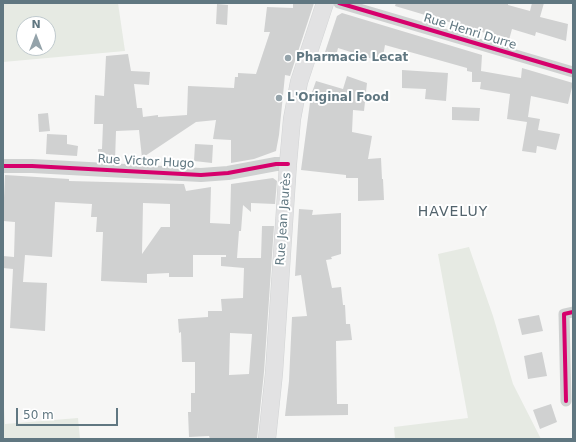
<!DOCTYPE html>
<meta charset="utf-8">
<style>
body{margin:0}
#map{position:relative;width:576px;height:442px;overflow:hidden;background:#f6f6f5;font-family:"DejaVu Sans",sans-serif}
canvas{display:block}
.frame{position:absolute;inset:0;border:4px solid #607781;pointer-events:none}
.north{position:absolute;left:16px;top:16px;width:40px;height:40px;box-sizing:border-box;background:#fff;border:1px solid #bfc9cd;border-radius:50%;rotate:0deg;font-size:11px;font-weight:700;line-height:16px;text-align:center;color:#607781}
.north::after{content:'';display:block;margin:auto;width:14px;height:18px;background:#94a3aa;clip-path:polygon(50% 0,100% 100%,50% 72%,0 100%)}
.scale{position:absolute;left:16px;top:408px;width:102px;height:18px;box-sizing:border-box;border:2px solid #607781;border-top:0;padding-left:5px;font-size:12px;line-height:14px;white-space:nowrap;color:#607781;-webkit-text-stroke:3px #fff;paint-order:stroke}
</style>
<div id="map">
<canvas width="576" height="442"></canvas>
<div class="frame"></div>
<div class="north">N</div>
<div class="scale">50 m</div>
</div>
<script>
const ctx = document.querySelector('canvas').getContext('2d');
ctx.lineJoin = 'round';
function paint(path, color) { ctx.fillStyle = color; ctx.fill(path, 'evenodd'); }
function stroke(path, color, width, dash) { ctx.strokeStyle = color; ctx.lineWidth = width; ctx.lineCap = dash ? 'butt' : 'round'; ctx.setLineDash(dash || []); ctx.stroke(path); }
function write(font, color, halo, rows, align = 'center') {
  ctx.font = font + ' "DejaVu Sans",sans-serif'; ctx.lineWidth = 4; ctx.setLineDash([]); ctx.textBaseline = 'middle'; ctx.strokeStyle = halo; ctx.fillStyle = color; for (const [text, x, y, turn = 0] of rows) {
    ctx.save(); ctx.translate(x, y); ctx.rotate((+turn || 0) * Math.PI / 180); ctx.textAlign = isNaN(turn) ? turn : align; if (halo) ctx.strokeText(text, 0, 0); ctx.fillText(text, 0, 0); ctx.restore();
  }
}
paint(new Path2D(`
 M 3,3 L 118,3 L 125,51 L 3,62 ZM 24,24 L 48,24 L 48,48 L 24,48 Z
 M 469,247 L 493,316 L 513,384 L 541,439 L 395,439 L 394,427 L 468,418 L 438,254 Z
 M 3,390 L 5,424 L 78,418 L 80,439 L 3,439 Z`), '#e6eae3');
paint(new Path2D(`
 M 293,3 L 314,3 L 290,76 L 285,75 L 279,135 L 276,151 L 254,159 L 231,163 L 231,140 L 213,139 L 216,120 L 196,122 L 142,158 L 139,130 L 116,131 L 115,161 L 98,160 L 98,149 L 102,149 L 103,124 L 94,124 L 95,95 L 104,96 L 106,56 L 128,54 L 131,71 L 150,72 L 149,85 L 134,84 L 137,108 L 142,108 L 143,117 L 158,115 L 158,117 L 187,115 L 188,86 L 234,88 L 235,77 L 238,77 L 238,73 L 256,74 L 270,32 L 264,32 L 267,7 L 293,8 Z
 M 396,3 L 508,3 L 508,5 L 530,11 L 532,3 L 544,3 L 540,17 L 568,24 L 566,41 L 536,32 L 535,36 L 512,29 L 509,40 L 395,6 Z
 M 217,4 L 228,5 L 227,25 L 216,24 Z
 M 342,13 L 482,55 L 481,71 L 521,78 L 522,68 L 573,83 L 568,104 L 531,96 L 528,117 L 540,119 L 538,130 L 560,134 L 556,150 L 537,146 L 536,153 L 522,151 L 527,122 L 507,119 L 510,94 L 480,89 L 481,82 L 472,82 L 472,72 L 467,71 L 467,68 L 385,45 L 382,62 L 338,48 L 336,56 L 325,52 L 337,16 Z
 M 402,70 L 448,73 L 446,101 L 425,99 L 426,89 L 402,88 Z
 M 347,76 L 367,83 L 364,111 L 353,110 L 352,132 L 372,136 L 368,159 L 381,158 L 382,179 L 383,179 L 384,200 L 358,201 L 358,178 L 346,178 L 346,175 L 301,170 L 311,95 L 316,81 L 343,89 Z
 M 452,107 L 480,108 L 479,121 L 452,120 Z
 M 48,113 L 50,131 L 39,132 L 38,114 Z
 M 47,134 L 67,135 L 67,144 L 78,146 L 77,156 L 46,154 Z
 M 195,144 L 213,145 L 212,163 L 194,161 Z
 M 5,175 L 69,179 L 69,181 L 184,184 L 186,191 L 211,187 L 210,223 L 230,224 L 231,184 L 273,178 L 277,181 L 275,204 L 251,203 L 251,212 L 243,205 L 241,231 L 239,231 L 237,258 L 261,258 L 262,226 L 274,226 L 264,372 L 257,439 L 210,439 L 209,436 L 189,437 L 188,412 L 191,412 L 191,393 L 195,393 L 195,362 L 182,362 L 181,332 L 179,333 L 178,319 L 208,317 L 208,311 L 222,311 L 221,299 L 243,298 L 244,268 L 221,266 L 221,257 L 226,257 L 226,255 L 193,255 L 193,277 L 169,277 L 169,273 L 147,274 L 147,283 L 101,281 L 103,232 L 96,232 L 97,217 L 91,217 L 92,204 L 55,202 L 52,257 L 25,255 L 23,282 L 47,283 L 45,331 L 10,328 L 13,269 L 3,268 L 3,256 L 14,257 L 15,222 L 3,221 ZM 143,203 L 170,204 L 170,227 L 161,227 L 142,254 ZM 230,333 L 252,334 L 249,374 L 229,375 Z
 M 299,209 L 313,210 L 312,215 L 341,213 L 341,254 L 331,257 L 332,259 L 326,260 L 332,288 L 341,287 L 343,305 L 345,305 L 346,324 L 350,324 L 352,340 L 336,341 L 337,404 L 348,404 L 348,415 L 285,416 L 289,381 L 292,317 L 307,316 L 301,275 L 295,276 Z
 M 539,315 L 543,331 L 522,335 L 518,319 Z
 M 542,352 L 547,376 L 528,379 L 524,356 Z
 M 551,404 L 557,422 L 540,429 L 533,410 Z`), '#d0d1d1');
const primary = new Path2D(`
 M 267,439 L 274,373 L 288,164 L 292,119 L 299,82 L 325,3`);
stroke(primary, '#d1d3d4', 18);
stroke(new Path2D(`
 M 339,3 L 573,72
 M 566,401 L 564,314 L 573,312`), '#cfd1d1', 11);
stroke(new Path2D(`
 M 3,166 L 32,166 L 201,175 L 228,173 L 276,164 L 288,164`), '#cfd1d1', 14);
stroke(primary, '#e2e2e3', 17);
stroke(new Path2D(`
 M 339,3 L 573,72
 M 3,166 L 32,166 L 201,175 L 228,173 L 276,164 L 288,164
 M 566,401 L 564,314 L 573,312`), '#d6006c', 4);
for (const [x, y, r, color] of [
 [288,58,4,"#94a3aa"],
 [279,98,4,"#94a3aa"]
]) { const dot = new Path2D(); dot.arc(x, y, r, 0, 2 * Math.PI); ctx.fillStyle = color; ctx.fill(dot); stroke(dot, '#fff', 1.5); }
write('12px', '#607781', '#fff', [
 ["Rue Henri Durre",470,32,17],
 ["Rue Victor Hugo",146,162,3],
 ["Rue Jean Jaurès",284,219,-86]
]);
write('bold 12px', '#607781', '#fff', [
 ["Pharmacie Lecat",296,58],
 ["L'Original Food",287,98]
], 'left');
ctx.letterSpacing = '1px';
write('14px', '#52636c', '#fff', [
 ["HAVELUY",453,212]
]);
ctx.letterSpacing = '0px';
</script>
